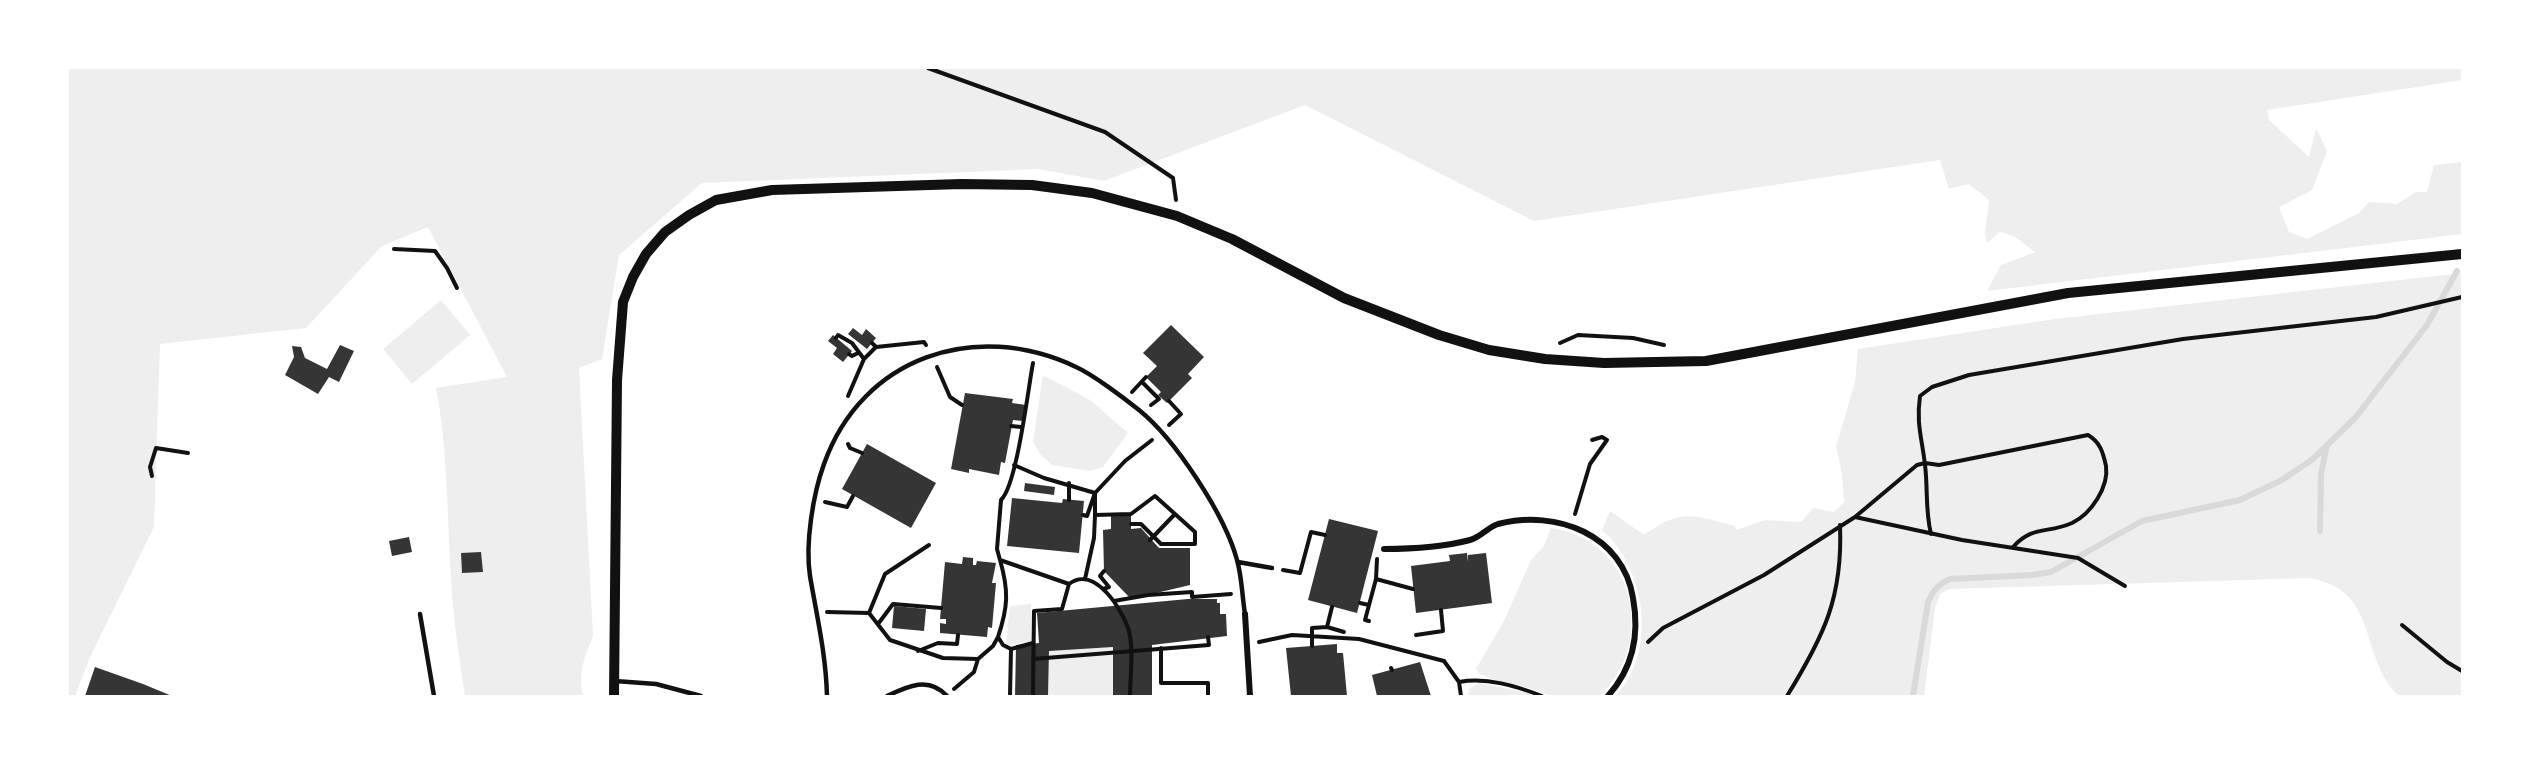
<!DOCTYPE html>
<style>
body{margin:0}
#map{position:relative;width:2530px;height:764px;overflow:hidden;background:#fff;font-family:Quicksand,sans-serif}
canvas{display:block}
.frame{position:absolute;inset:0;border:69px solid #fff;pointer-events:none}
</style>
<div id="map">
<canvas width="2530" height="764"></canvas>
<div class="frame"></div>
</div>
<script>
const ctx = document.querySelector('canvas').getContext('2d');
ctx.lineJoin = 'round';
function paint(path, color) { ctx.fillStyle = color; ctx.fill(path, 'evenodd'); }
function stroke(path, color, width, dash) { ctx.strokeStyle = color; ctx.lineWidth = width; ctx.lineCap = dash ? 'butt' : 'round'; ctx.setLineDash(dash || []); ctx.stroke(path); }
paint(new Path2D(`
 M 68,68 L 2462,68 L 2462,80 L 2267,110 L 2269,120 L 2309,157 L 2316,128 L 2327,151 L 2312,190 L 2279,207 L 2289,232 L 2307,239 L 2359,213 L 2369,202 L 2397,204 L 2416,192 L 2427,192 L 2434,165 L 2462,162 L 2462,234 L 1987,291 L 2001,265 L 2035,252 L 2014,236 L 2000,232 L 1987,243 L 1985,233 L 1989,200 L 1969,184 L 1949,189 L 1940,160 L 1534,221 L 1305,105 L 1104,181 L 1038,169 L 702,183 L 619,255 L 602,359 L 579,368 L 593,636 C 584,657 578,674 583,696 L 465,696 C 459,657 453,617 451,577 C 447,514 448,450 436,388 L 507,377 L 428,227 L 382,246 L 306,328 L 160,344 L 154,527 L 90,657 L 75,696 L 68,696 Z
 M 2462,273 L 2462,696 L 2399,696 C 2357,656 2381,590 2309,578 L 1950,589 L 1940,594 L 1935,608 L 1924,696 L 1616,696 C 1657,652 1647,569 1602,530 L 1610,511 L 1644,535 C 1682,508 1691,515 1735,526 L 1736,530 L 1765,520 L 1801,522 L 1813,508 L 1834,512 L 1844,502 L 1842,474 L 1836,447 L 1855,382 L 1858,349 L 2055,319 Z
 M 441,300 L 470,335 L 412,384 L 383,349 Z
 M 1043,375 L 1090,400 L 1128,433 L 1103,467 L 1090,471 L 1052,465 L 1040,454 L 1033,442 Z
 M 1551,528 C 1635,540 1657,641 1600,696 L 1551,696 L 1529,688 L 1502,683 L 1480,674 L 1476,669 L 1505,619 L 1531,560 L 1544,546 Z
 M 1031,604 L 1032,642 L 1007,645 L 1006,639 L 1010,606 Z
 M 1113,647 L 1113,695 L 1048,696 L 1049,651 Z
 M 1479,683 L 1528,693 L 1535,696 L 1467,696 L 1470,688 Z`), '#eee');
stroke(new Path2D(`
 M 2320,531 L 2321,474 L 2327,445
 M 1913,696 L 1928,602 C 1933,591 1938,584 1950,579 L 2032,575 L 2051,572 L 2142,521 L 2240,500 L 2282,480 L 2313,459 L 2355,418 L 2427,325 L 2457,271`), '#d9d9d9', 6);
paint(new Path2D(`
 M 1171,325 L 1204,357 L 1188,374 L 1192,378 L 1167,403 L 1158,395 L 1161,392 L 1146,377 L 1157,366 L 1143,353 Z
 M 853,328 L 862,335 L 866,329 L 876,338 L 867,349 L 848,334 Z
 M 833,335 L 852,351 L 843,362 L 833,354 L 837,348 L 828,341 Z
 M 340,345 L 354,351 L 339,382 L 329,377 L 318,394 L 285,375 L 294,357 L 292,346 L 301,347 L 305,358 L 327,369 Z
 M 965,393 L 1013,399 L 1012,403 L 1026,405 L 1023,421 L 1013,420 L 1005,463 L 1001,462 L 999,475 L 969,469 L 969,473 L 951,469 Z
 M 867,444 L 936,483 L 911,528 L 842,489 Z
 M 1025,483 L 1055,487 L 1054,495 L 1024,491 Z
 M 1012,498 L 1062,503 L 1063,499 L 1084,501 L 1079,553 L 1007,546 Z
 M 1111,516 L 1131,516 L 1131,529 L 1141,528 L 1159,548 L 1190,548 L 1190,585 L 1131,599 L 1104,571 L 1103,530 L 1111,529 Z
 M 1329,519 L 1378,531 L 1357,613 L 1308,600 Z
 M 409,537 L 412,552 L 392,556 L 389,541 Z
 M 481,552 L 483,572 L 462,573 L 461,553 Z
 M 1467,553 L 1468,562 L 1468,555 L 1486,553 L 1492,603 L 1416,613 L 1411,566 L 1450,561 L 1449,555 Z
 M 963,557 L 973,558 L 973,565 L 976,565 L 977,561 L 996,563 L 992,583 L 996,583 L 992,628 L 988,627 L 987,637 L 940,633 L 940,623 L 946,624 L 946,619 L 940,619 L 945,562 L 962,564 Z
 M 1188,599 L 1217,599 L 1217,603 L 1220,603 L 1220,614 L 1226,614 L 1227,636 L 1152,645 L 1152,696 L 1113,696 L 1113,647 L 1049,651 L 1048,696 L 1015,696 L 1016,645 L 1039,643 L 1037,613 Z
 M 894,606 L 926,609 L 924,631 L 892,628 Z
 M 1337,644 L 1337,653 L 1343,653 L 1347,696 L 1291,696 L 1286,648 Z
 M 1420,662 L 1431,696 L 1377,696 L 1372,675 Z
 M 95,667 L 143,684 L 172,696 L 85,696 Z`), '#353535');
stroke(new Path2D(`
 M 928,68 L 1105,132 L 1173,178 L 1176,200
 M 394,249 L 435,251 L 447,268 L 457,288
 M 836,338 L 838,335 L 852,343 L 864,359 L 876,347 L 872,343
 M 1560,343 L 1578,335 L 1633,338 L 1664,345
 M 876,347 L 924,342 L 926,345
 M 849,354 L 852,356 L 858,353
 M 1033,363 C 1028,389 1017,485 1001,500 L 997,549 L 1000,560 L 1069,584 C 1095,564 1123,611 1129,631 C 1134,651 1130,676 1130,696
 M 937,367 L 950,397 L 962,405
 M 1143,383 L 1159,399 L 1151,405
 M 1132,392 L 1146,377
 M 848,396 L 864,359
 M 1169,401 L 1181,414 L 1169,425
 M 1011,426 L 1021,427
 M 848,444 L 850,448 L 862,453
 M 1014,465 L 1044,478 L 1095,493 L 1087,516 L 1083,515
 M 152,476 L 150,467 L 156,448 L 188,453
 M 1069,500 L 1069,483
 M 825,502 L 847,507 L 853,496
 M 1575,514 L 1590,464 L 1607,440 L 1602,437 L 1592,440
 M 1095,515 L 1095,493 L 1125,461 L 1152,440
 M 1855,517 L 1917,465 L 1925,463 L 1939,465 L 2088,435 C 2100,442 2103,452 2106,466 C 2109,487 2091,514 2072,523 C 2047,534 2033,525 2013,547
 M 1931,534 C 1925,510 1928,488 1925,465 C 1922,438 1916,424 1920,396 L 1932,387 L 1969,375 L 2183,339 L 2376,317 L 2462,297
 M 1150,540 L 1175,514
 M 1000,560 C 1009,591 1008,607 998,637 L 1003,645 L 1011,649 L 1033,643
 M 1283,570 L 1300,573 L 1311,532 L 1325,535
 M 1085,579 L 1094,538 L 1095,515 L 1131,514 L 1155,496 L 1195,532 L 1195,544 L 1161,544 L 1141,524 L 1131,524
 M 1376,579 L 1413,589
 M 1103,589 L 1109,587 L 1100,576 L 1104,571
 M 1114,601 L 1148,595 L 1192,592 L 1192,597 L 1231,594
 M 1360,603 L 1369,605
 M 827,612 L 869,613 L 890,640 L 943,658 L 978,659
 M 869,613 L 885,574 L 929,545
 M 1369,621 L 1365,620 L 1376,579 L 1377,559
 M 878,624 L 893,604 L 941,608
 M 2402,625 L 2447,662 L 2462,671
 M 1327,627 L 1332,607
 M 1416,635 L 1443,631 L 1441,610
 M 1259,642 L 1292,635 L 1359,639 L 1444,661 L 1459,682 L 1461,696
 M 1648,642 L 1663,628 L 1764,575 L 1855,517 L 1962,540 L 2078,558 L 2125,586
 M 1312,646 L 1312,628 L 1327,627 L 1344,632
 M 1161,648 L 1161,683 L 1208,683 L 1208,696
 M 918,651 L 938,643 L 957,644 L 958,635
 M 1033,659 L 1209,645 L 1208,637
 M 1391,668 L 1392,670
 M 1459,682 C 1487,677 1516,686 1542,696
 M 954,689 L 974,672 L 978,659 L 993,646 L 998,637
 M 1010,696 L 1011,649
 M 1033,696 L 1034,611 L 1062,609 L 1069,584
 M 1787,696 C 1824,636 1843,597 1840,525`), '#111', 4);
stroke(new Path2D(`
 M 1238,562 L 1272,568
 M 420,614 L 434,696
 M 615,681 L 656,684 L 701,696
 M 827,696 C 826,655 817,617 810,576 C 805,544 813,494 824,464 C 862,357 975,319 1076,367 C 1092,374 1124,398 1139,410 C 1175,439 1225,515 1237,560 C 1242,577 1242,596 1245,614
 M 887,696 C 908,686 929,676 947,696`), '#111', 4.5);
stroke(new Path2D(`
 M 1384,549 C 1412,549 1443,547 1470,540 C 1481,537 1488,527 1498,524 C 1557,509 1623,535 1633,598 C 1640,636 1633,668 1608,696
 M 1245,614 L 1250,696`), '#111', 6);
stroke(new Path2D(`
 M 614,696 L 617,380 L 623,302 L 633,277 L 646,254 L 665,232 L 689,215 L 716,200 L 772,190 L 961,184 L 1032,185 L 1092,193 L 1177,216 L 1232,239 L 1344,298 L 1439,335 L 1489,350 L 1545,359 L 1604,363 L 1706,361 L 2068,293 L 2462,254`), '#111', 10);
</script>
